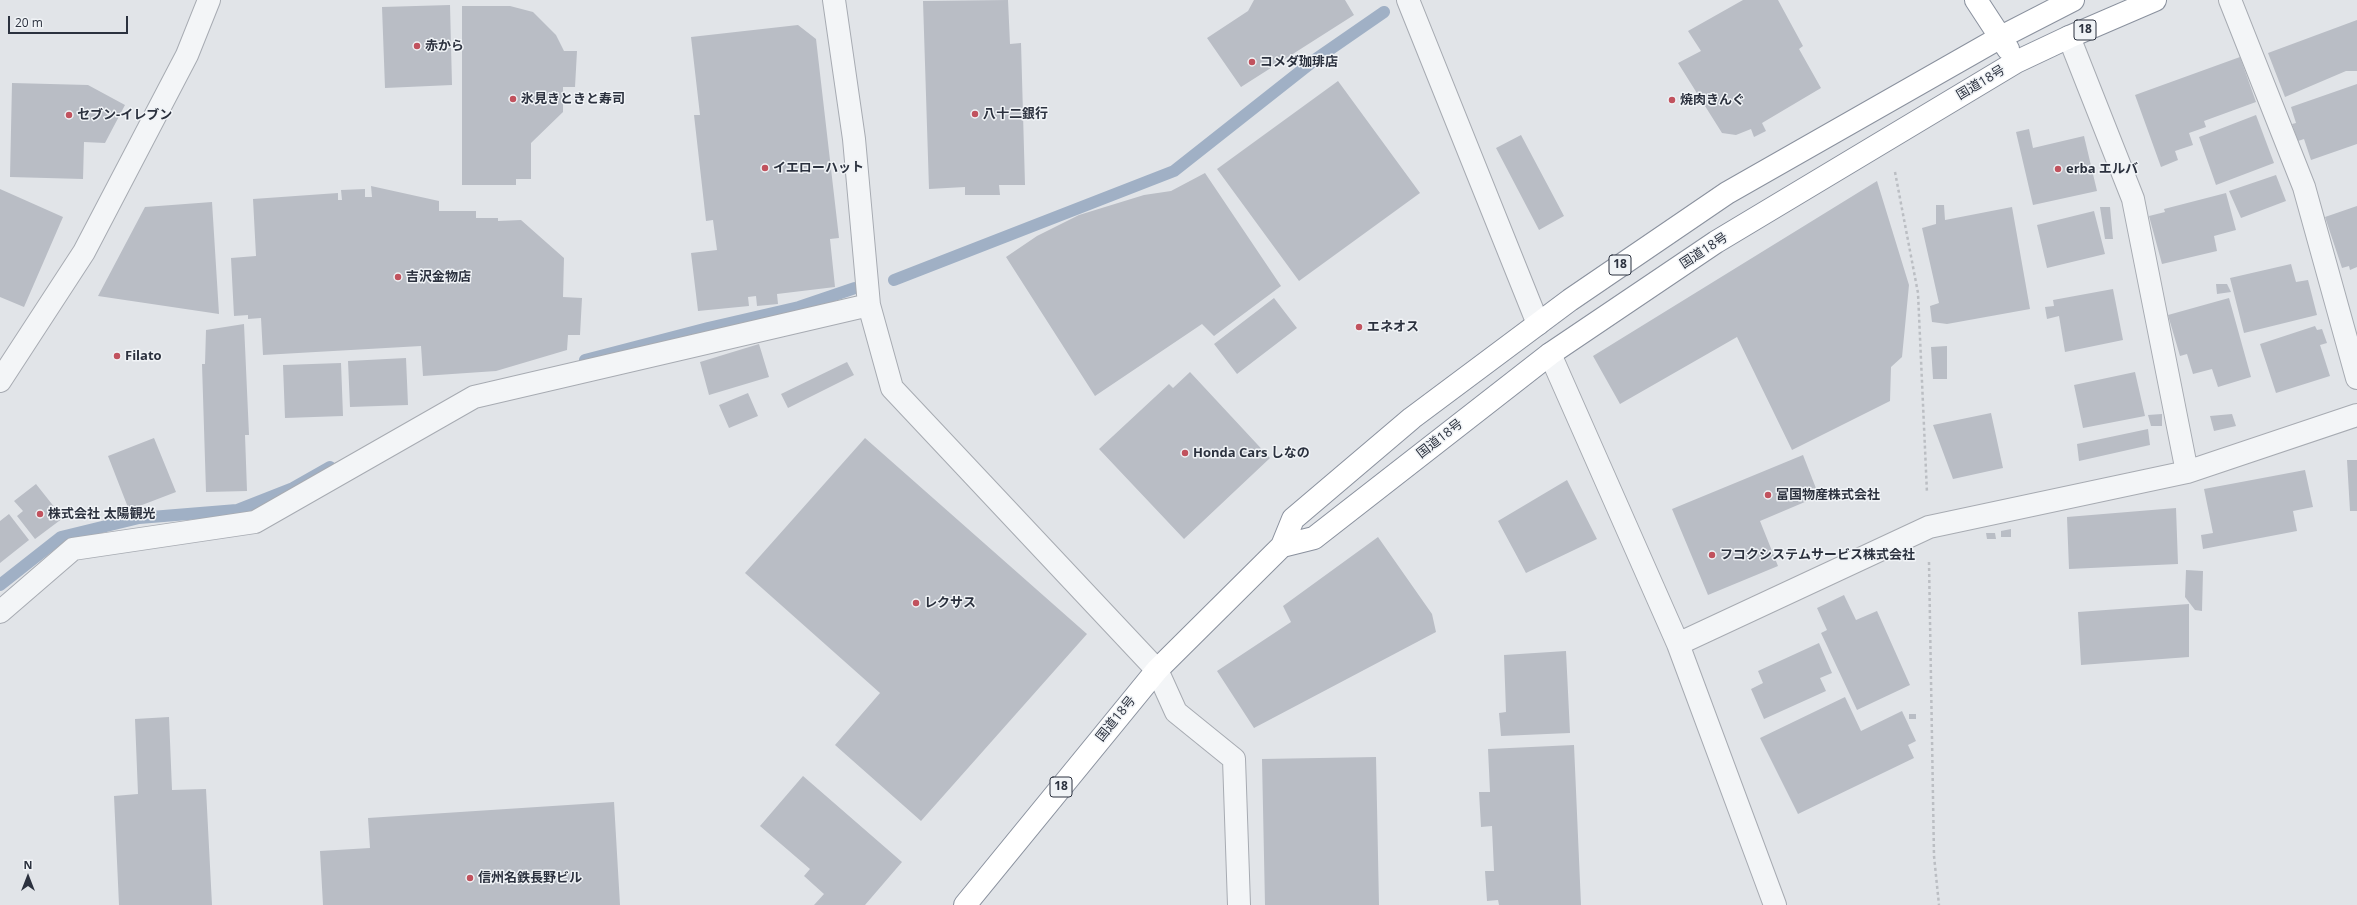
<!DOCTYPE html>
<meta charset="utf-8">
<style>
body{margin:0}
#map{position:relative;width:2357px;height:905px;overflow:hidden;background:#e1e4e8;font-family:"Open Sans",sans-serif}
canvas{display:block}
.north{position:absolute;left:8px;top:857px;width:40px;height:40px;-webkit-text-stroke:3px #f0f3f6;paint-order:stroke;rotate:0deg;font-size:11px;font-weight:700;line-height:16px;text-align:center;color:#2b313e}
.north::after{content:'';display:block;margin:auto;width:14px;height:18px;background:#2b313e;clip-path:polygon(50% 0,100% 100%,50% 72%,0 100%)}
.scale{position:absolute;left:8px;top:16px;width:120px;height:18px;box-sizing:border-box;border:2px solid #2b313e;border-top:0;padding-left:5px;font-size:12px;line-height:14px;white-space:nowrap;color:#2b313e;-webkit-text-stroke:3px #f0f3f6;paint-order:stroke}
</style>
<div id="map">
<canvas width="2357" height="905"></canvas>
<div class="north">N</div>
<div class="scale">20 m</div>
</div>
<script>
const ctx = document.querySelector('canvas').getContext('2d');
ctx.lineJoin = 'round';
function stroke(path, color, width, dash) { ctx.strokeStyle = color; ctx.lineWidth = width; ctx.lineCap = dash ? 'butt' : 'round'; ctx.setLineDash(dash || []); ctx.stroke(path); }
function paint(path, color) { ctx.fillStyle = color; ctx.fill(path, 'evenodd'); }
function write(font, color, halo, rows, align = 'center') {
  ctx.font = font + ' "Open Sans","Noto Sans JP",sans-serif'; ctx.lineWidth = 3; ctx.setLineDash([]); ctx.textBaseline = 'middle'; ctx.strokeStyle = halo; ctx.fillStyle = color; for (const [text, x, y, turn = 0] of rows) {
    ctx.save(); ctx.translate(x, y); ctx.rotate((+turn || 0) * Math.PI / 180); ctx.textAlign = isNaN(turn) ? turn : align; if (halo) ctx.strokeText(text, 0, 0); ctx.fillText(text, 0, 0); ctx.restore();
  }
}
stroke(new Path2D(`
 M 894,280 L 1174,171 L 1316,59 L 1384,12
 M 585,360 L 708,328 L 799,307 L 855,288
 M 0,585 L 61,537 L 139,518 L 237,510 L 293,488 L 330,467`), '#a0b0c5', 12);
paint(new Path2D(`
 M 1008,0 L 1010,44 L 1021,43 L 1025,185 L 999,185 L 1000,195 L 965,195 L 965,187 L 929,189 L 923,1 Z
 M 1254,0 L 1345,0 L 1354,15 L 1241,87 L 1207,38 L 1248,11 Z
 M 1743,0 L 1778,0 L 1803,46 L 1799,49 L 1821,88 L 1762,123 L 1766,131 L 1754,137 L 1751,129 L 1736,135 L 1722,133 L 1678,63 L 1701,51 L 1688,31 Z
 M 450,5 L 452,85 L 385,88 L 382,7 Z
 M 462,6 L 510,6 L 533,12 L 556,35 L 564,51 L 577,51 L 575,87 L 563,87 L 563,112 L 531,143 L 531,179 L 516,179 L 516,185 L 462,185 Z
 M 2357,20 L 2357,71 L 2346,71 L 2285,97 L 2268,53 Z
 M 798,25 L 816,39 L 839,238 L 830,239 L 835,287 L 777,294 L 778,304 L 757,306 L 756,296 L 748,297 L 749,306 L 698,311 L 691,253 L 717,250 L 713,220 L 706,221 L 694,115 L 700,115 L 691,37 Z
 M 2240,57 L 2256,102 L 2204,121 L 2206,127 L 2189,133 L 2193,145 L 2175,151 L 2178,160 L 2161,167 L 2135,95 Z
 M 1338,81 L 1420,193 L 1299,281 L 1217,169 Z
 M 12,83 L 88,85 L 125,105 L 105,143 L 84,142 L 83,179 L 10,177 Z
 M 2357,84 L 2357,144 L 2311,160 L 2304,139 L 2298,141 L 2292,124 L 2296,123 L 2291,107 Z
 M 2256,115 L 2274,163 L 2216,185 L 2199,137 Z
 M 2029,129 L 2033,148 L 2084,136 L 2097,191 L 2033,205 L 2016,132 Z
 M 1521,135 L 1564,216 L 1539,230 L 1496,148 Z
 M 1205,173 L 1281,286 L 1214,336 L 1202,324 L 1095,396 L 1006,257 L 1037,236 L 1079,215 L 1144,195 L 1171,191 Z
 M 2276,175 L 2286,201 L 2241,218 L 2229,191 Z
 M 1877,181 L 1909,285 L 1902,357 L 1891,367 L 1890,401 L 1792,450 L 1737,337 L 1620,404 L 1593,356 Z
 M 371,186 L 439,201 L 439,211 L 476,211 L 476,218 L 498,218 L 498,221 L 521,220 L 564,258 L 563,297 L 582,298 L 580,335 L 568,335 L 567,350 L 496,371 L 423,376 L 421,346 L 263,355 L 261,318 L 248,319 L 248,315 L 234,316 L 231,258 L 256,256 L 253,199 L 338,193 L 338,200 L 342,200 L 341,190 L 365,189 L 365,197 L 372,197 Z
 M 0,189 L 63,217 L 24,307 L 0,297 Z
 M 2226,193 L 2236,230 L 2214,236 L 2217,251 L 2162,264 L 2149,216 L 2165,212 L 2164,209 Z
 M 212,202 L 219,314 L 98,296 L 145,207 Z
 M 1936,205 L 1944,205 L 1945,220 L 2012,207 L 2030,309 L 1947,324 L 1932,322 L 1930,306 L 1939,303 L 1922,228 L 1936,224 Z
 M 2357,206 L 2357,267 L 2350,270 L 2349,266 L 2342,268 L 2325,217 Z
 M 2100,207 L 2110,207 L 2113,239 L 2105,239 Z
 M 2094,211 L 2105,254 L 2047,268 L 2037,225 Z
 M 2291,264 L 2296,282 L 2308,280 L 2317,315 L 2244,333 L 2230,278 Z
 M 2216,284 L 2227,284 L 2231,292 L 2217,294 Z
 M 2113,289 L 2123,340 L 2065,352 L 2059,316 L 2047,319 L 2045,307 L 2054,306 L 2053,300 Z
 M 1274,298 L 1297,328 L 1237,374 L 1214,344 Z
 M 2229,298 L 2251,377 L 2218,387 L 2212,369 L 2193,374 L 2187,354 L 2180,356 L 2168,315 Z
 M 244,324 L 249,435 L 245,435 L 247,491 L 206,492 L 202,364 L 205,364 L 206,330 Z
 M 2315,326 L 2317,330 L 2322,329 L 2327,343 L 2320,345 L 2330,376 L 2276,393 L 2260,344 Z
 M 759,344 L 769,377 L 709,395 L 700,362 Z
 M 1947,346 L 1947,379 L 1933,379 L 1931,347 Z
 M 406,358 L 408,405 L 350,407 L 348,361 Z
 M 847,362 L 854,375 L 788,408 L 781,394 Z
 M 341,363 L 343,416 L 285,418 L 283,365 Z
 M 1190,372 L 1270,458 L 1184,539 L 1099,449 L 1169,384 L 1173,388 Z
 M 2135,372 L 2145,416 L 2083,428 L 2074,385 Z
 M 748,393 L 758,416 L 729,428 L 719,405 Z
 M 1991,413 L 2003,468 L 1953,479 L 1933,425 Z
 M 2162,414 L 2162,426 L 2151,426 L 2148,415 Z
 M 2232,414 L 2236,426 L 2214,431 L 2210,416 Z
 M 2148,429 L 2150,445 L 2079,461 L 2077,444 Z
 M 154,438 L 176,492 L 129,510 L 108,456 Z
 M 865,438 L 1087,634 L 921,821 L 835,745 L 880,693 L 745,573 Z
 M 1803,455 L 1819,496 L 1760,521 L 1778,566 L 1708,595 L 1672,509 Z
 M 2347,460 L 2357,460 L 2357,511 L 2350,511 Z
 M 2305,470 L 2313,507 L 2293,511 L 2297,531 L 2203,549 L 2201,535 L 2213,533 L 2204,489 Z
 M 1567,480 L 1597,539 L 1526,573 L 1498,521 Z
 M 36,484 L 63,518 L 35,539 L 17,516 L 23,511 L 14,501 Z
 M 2176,508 L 2178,564 L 2069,569 L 2067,517 Z
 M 9,514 L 29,540 L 0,563 L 0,521 Z
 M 2011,529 L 2011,537 L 2001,537 L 2001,531 Z
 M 1986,533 L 1995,533 L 1996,539 L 1987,539 Z
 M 1378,537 L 1432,614 L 1436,632 L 1254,728 L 1217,671 L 1291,622 L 1283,606 Z
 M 2186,570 L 2203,571 L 2202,611 L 2195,610 L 2185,597 Z
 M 1844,595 L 1856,620 L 1877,611 L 1910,685 L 1857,710 L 1821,633 L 1827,630 L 1817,608 Z
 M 2189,604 L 2189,657 L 2081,665 L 2078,612 Z
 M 1819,643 L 1832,673 L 1820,678 L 1826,691 L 1764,719 L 1751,689 L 1763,683 L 1758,671 Z
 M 1566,651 L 1570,733 L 1501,736 L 1499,713 L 1506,712 L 1504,655 Z
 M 1845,697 L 1861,731 L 1902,711 L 1916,741 L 1908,745 L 1914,758 L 1798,814 L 1760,738 Z
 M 1909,714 L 1916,714 L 1916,719 L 1909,719 Z
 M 169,717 L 172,790 L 206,789 L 212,905 L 119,905 L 114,796 L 138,794 L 135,719 Z
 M 1574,745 L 1581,905 L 1499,905 L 1498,900 L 1487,901 L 1485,871 L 1494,871 L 1492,826 L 1481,827 L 1479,792 L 1490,792 L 1488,749 Z
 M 1376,757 L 1379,905 L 1265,905 L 1262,759 Z
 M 803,776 L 902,862 L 865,905 L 814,905 L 824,894 L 804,876 L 810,869 L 760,826 Z
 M 614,802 L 620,905 L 323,905 L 320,851 L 370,848 L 368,818 Z`), '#b9bdc5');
const minor = new Path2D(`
 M 834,0 L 854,139 L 869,305 L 892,388 L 1157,670 L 1176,712 L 1234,759 L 1239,905
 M 1408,0 L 1538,324
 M 2230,0 L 2304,187 L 2357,378
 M 2069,37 L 2133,199 L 2187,472
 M 1550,354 L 1678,644 L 1775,905
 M 0,381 L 84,252 L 187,55 L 209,0
 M 0,612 L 73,549 L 255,522 L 474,397 L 869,305
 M 1678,644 L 1929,527 L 2187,472 L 2357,415`);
const highway = new Path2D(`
 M 1976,0 L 2008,49
 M 1282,546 L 1314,538 L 1550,354 L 1716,242 L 2016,62 L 2069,37 L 2155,0
 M 965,905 L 1157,670 L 1282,546 L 1293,519 L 1412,418 L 1570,300 L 1727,193 L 2001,37 L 2073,0`);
stroke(minor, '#a7abb2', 24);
stroke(highway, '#8a919e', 24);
stroke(new Path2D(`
 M 1895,172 L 1918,293 L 1927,493
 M 1929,562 L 1934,856 L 1939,905`), '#bbbec3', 2.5, [3, 3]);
stroke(minor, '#f3f5f7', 22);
stroke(highway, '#fff', 22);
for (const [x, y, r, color] of [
 [417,46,4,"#c1525e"],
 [1252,62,4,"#c1525e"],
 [513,99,4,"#c1525e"],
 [1672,100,4,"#c1525e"],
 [975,114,4,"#c1525e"],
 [69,115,4,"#c1525e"],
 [765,168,4,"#c1525e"],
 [2058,169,4,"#c1525e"],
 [398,277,4,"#c1525e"],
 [1359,327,4,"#c1525e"],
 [117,356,4,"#c1525e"],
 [1185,453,4,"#c1525e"],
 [1768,495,4,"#c1525e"],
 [40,514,4,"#c1525e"],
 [1712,555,4,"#c1525e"],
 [916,603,4,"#c1525e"],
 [470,878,4,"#c1525e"]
]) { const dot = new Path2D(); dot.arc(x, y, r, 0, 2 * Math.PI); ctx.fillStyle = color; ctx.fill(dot); stroke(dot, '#f0f3f6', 1.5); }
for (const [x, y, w] of [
 [2085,30,22],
 [1620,265,22],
 [1061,787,22]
]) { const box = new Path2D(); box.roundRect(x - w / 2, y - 10, w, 20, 3); ctx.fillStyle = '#f0f3f6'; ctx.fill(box); stroke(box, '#2b313e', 1); }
write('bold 12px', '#2b313e', null, [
 ["18",2085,30],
 ["18",1620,265],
 ["18",1061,787]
]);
write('bold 13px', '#2b313e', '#f0f3f6', [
 ["赤から",425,46],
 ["コメダ珈琲店",1260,62],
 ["氷見きときと寿司",521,99],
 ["焼肉きんぐ",1680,100],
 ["八十二銀行",983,114],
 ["セブン-イレブン",77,115],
 ["イエローハット",773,168],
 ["erba エルバ",2066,169],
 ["吉沢金物店",406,277],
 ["エネオス",1367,327],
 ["Filato",125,356],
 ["Honda Cars しなの",1193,453],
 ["富国物産株式会社",1776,495],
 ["株式会社 太陽観光",48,514],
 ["フコクシステムサービス株式会社",1720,555],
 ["レクサス",924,603],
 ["信州名鉄長野ビル",478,878]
], 'left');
write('13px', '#2b313e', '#f0f3f6', [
 ["国道18号",1981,83,-31],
 ["国道18号",1704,251,-33],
 ["国道18号",1440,439,-38],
 ["国道18号",1116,719,-51]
]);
</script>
